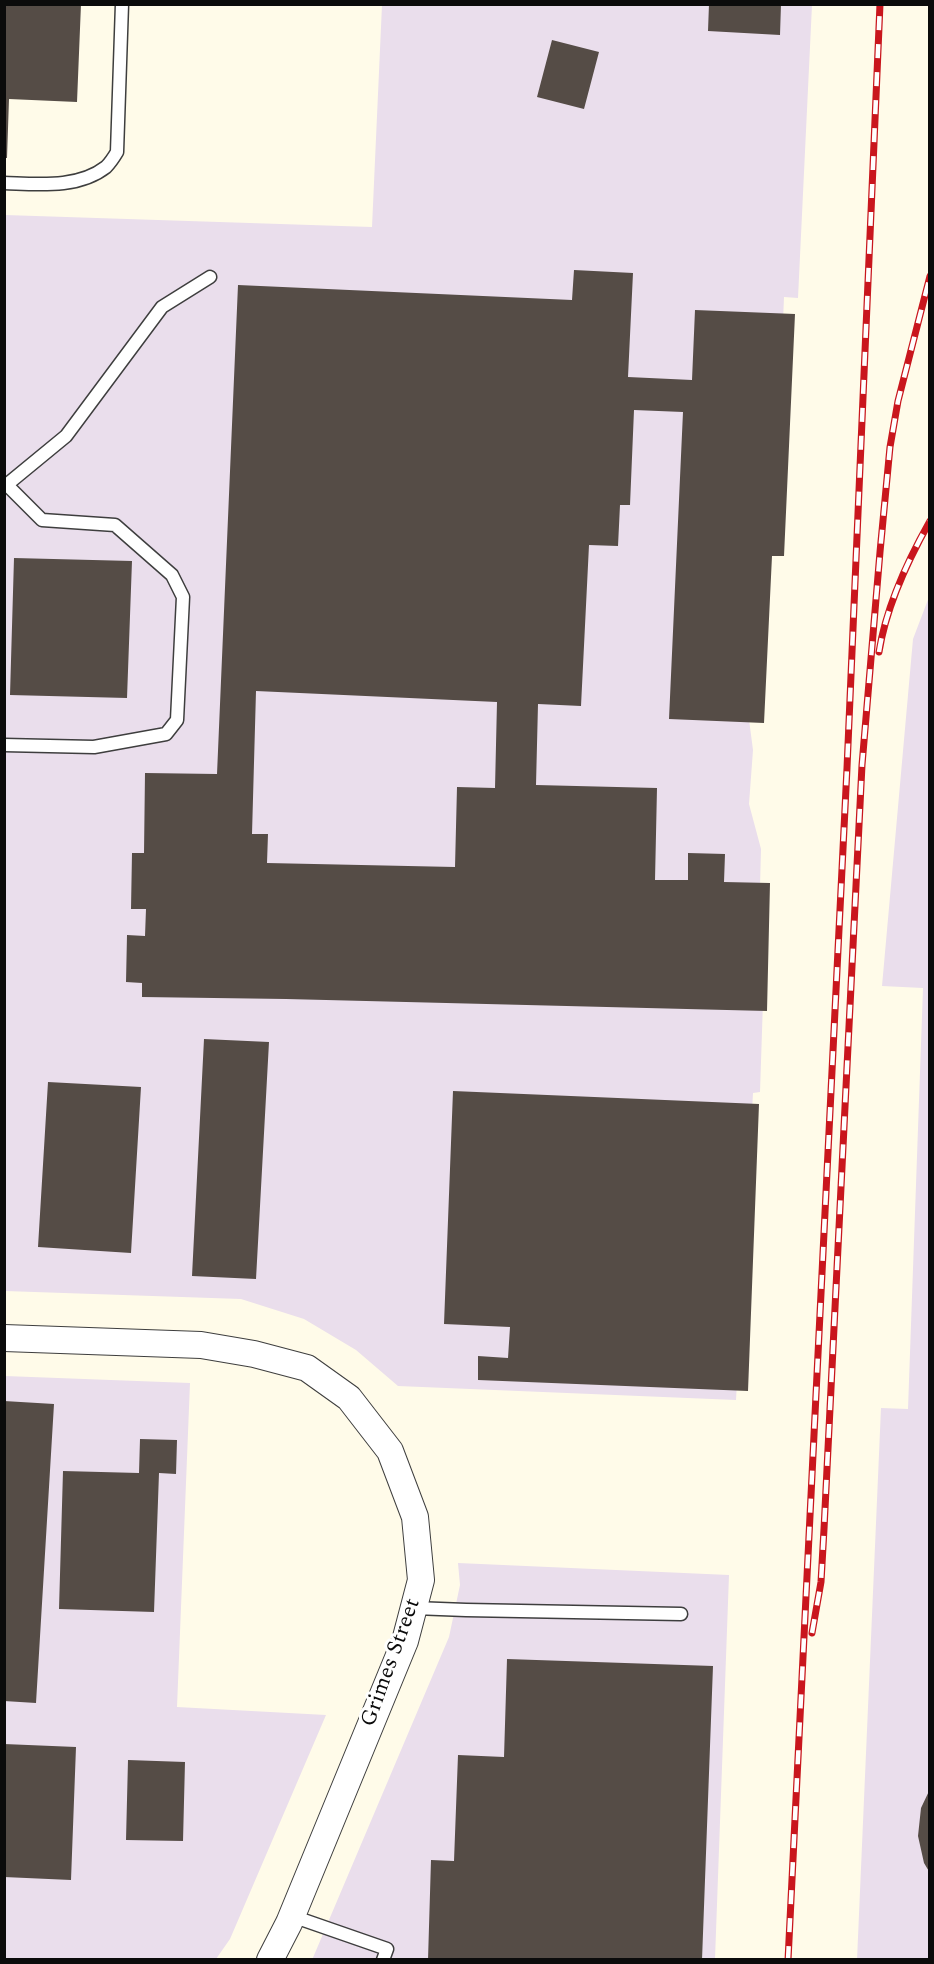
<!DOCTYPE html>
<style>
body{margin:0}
#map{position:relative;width:934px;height:1964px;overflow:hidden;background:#fffbe9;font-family:Spectral,serif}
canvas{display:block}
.frame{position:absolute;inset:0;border:6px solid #0b0b0b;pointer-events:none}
</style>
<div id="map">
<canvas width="934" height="1964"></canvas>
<div class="frame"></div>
</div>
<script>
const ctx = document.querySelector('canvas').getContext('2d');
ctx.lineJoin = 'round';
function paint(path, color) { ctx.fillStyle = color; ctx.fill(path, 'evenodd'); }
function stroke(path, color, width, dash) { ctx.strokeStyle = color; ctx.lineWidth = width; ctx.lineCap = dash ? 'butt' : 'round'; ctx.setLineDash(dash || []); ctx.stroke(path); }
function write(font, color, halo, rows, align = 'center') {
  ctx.font = font + ' Spectral,serif'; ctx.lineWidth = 6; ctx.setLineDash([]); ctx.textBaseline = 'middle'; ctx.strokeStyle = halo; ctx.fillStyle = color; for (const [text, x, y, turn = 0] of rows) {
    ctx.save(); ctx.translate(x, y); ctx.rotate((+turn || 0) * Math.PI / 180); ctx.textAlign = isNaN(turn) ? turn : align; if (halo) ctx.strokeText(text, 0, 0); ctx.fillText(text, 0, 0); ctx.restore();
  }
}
paint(new Path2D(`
 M 382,5 L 812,5 L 798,298 L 784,297 L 774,545 L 756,544 L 748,712 L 753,750 L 749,804 L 761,849 L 757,1000 L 763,1001 L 760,1092 L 753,1093 L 736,1400 L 398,1386 L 356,1350 L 304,1319 L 241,1299 L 5,1291 L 5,215 L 372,227 Z
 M 929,597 L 929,1959 L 857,1960 L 881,1408 L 908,1409 L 923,988 L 882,986 L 913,639 Z
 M 5,1376 L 190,1383 L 177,1707 L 326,1715 L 230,1939 L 216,1959 L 5,1960 Z
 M 458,1563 L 729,1575 L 715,1959 L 312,1960 L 449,1637 L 460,1585 Z`), '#eadeec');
paint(new Path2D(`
 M 5,4 L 81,4 L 77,102 L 9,99 L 7,158 L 5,158 Z
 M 709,4 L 781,4 L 780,35 L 708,31 Z
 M 552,40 L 599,52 L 584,109 L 537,97 Z
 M 574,270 L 633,273 L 628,377 L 692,380 L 695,310 L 795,314 L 784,556 L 772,556 L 764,723 L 669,719 L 683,412 L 634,410 L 630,505 L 620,505 L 618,546 L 589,545 L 581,706 L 538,704 L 536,785 L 657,788 L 655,880 L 688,880 L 688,853 L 725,854 L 724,882 L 770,883 L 767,1011 L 286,999 L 142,997 L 142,983 L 126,982 L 127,935 L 145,936 L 146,909 L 131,909 L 132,853 L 144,853 L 145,773 L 217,774 L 238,285 L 572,300 ZM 256,691 L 497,702 L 495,788 L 457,787 L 455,867 L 267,863 L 268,834 L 252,834 Z
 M 14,558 L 132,561 L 127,698 L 10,695 Z
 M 204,1039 L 269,1042 L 256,1279 L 192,1276 Z
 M 48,1082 L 141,1087 L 131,1253 L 38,1247 Z
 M 453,1091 L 759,1104 L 748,1391 L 478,1380 L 478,1356 L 508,1358 L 510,1327 L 444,1324 Z
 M 4,1401 L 54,1404 L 36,1703 L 4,1701 Z
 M 140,1439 L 177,1440 L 176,1474 L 159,1473 L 154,1612 L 59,1609 L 63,1471 L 139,1473 Z
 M 507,1659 L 713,1666 L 702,1960 L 428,1960 L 431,1860 L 454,1861 L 458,1755 L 504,1757 Z
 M 4,1744 L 76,1747 L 71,1880 L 4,1877 Z
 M 128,1760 L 185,1762 L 183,1841 L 126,1840 Z
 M 930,1789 L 930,1873 L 924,1863 L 918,1836 L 921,1808 Z`), '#554c46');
const service = new Path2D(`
 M 4,183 C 37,184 78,189 106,167 C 110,163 114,157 117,152 L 122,4
 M 4,487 L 66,436 L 162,307 L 210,277
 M 4,745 L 94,747 L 166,734 L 177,720 L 183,597 L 172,575 L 115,525 L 42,520 L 7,485
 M 414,1608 L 466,1610 L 681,1614
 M 292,1916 L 387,1949 L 383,1960`);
const minor = new Path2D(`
 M 4,1338 L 201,1345 L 254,1354 L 307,1368 L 349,1398 L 390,1451 L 415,1517 L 421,1580 L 405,1641 L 289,1923 L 270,1960`);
stroke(service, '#3e3e3e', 15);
stroke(minor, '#3e3e3e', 28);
stroke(service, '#fff', 12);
stroke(minor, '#fff', 26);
const rail = new Path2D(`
 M 879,652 C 886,607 908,560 930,521
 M 812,1633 L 821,1582 L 824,1529 L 862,765 L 880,552 L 890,447 L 898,401 L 930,276
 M 788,1960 L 847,768 L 880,4`);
stroke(rail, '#c9161d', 7);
stroke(rail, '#fff', 4.5, [14]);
write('22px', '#0b0b0b', '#fff', [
 ["Grimes Street",392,1663,-70]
]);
</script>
